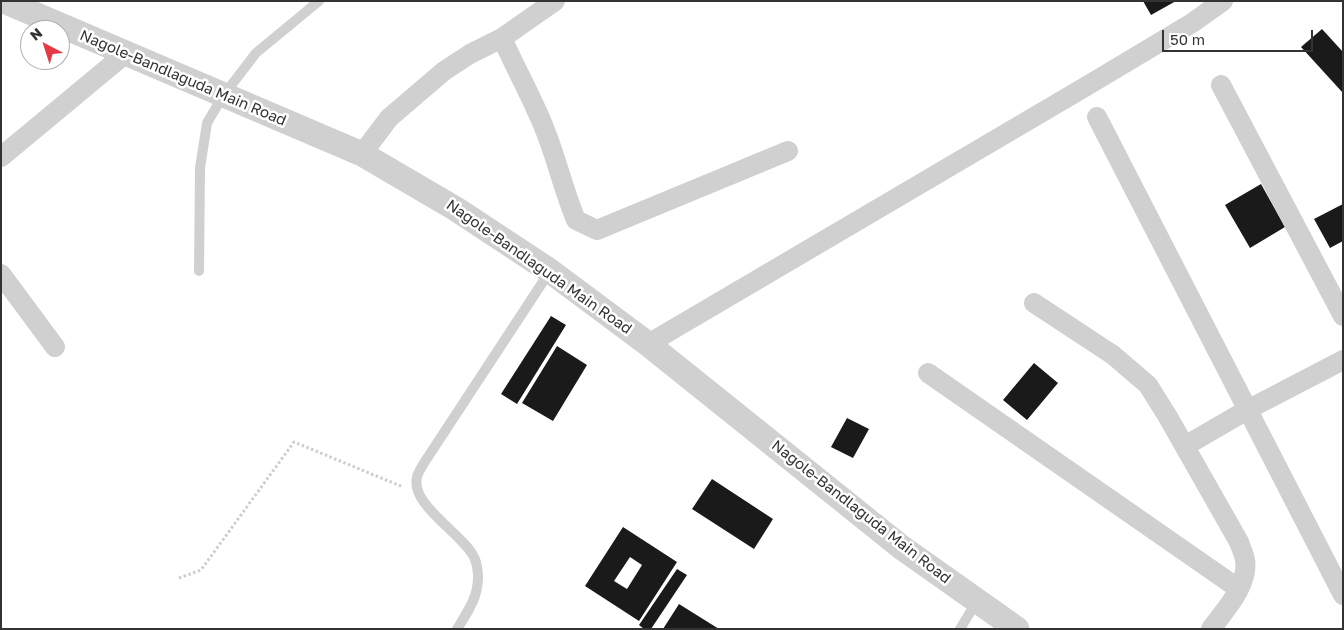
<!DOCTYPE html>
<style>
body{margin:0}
#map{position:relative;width:1344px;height:630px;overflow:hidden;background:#fff;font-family:"Golos Text",sans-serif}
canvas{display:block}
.frame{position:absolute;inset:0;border:2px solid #333;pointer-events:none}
.north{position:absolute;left:20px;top:20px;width:50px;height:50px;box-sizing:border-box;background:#fff;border:1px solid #adadad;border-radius:50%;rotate:320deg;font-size:14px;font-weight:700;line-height:20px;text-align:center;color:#333}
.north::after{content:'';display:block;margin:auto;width:18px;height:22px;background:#e63946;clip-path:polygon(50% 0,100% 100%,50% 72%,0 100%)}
.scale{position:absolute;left:1162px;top:30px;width:151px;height:22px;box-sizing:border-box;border:2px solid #333;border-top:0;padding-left:6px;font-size:15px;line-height:18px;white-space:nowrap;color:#333;-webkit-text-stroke:4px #fff;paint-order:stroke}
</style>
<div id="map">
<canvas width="1344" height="630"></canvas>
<div class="frame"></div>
<div class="north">N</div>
<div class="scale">50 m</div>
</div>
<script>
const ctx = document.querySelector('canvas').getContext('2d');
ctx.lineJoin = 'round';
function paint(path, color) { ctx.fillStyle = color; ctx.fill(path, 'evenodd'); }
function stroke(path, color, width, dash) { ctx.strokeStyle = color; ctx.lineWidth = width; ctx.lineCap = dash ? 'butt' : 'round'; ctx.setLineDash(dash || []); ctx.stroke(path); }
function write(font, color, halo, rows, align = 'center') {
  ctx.font = font + ' "Golos Text",sans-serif'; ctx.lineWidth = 5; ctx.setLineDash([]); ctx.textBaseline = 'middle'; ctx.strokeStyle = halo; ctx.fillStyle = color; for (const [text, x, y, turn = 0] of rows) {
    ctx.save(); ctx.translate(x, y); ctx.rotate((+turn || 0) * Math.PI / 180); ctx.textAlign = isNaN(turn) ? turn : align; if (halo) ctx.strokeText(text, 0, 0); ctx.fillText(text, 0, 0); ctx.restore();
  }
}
paint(new Path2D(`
 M 1143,1 L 1176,1 L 1151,15 Z
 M 1322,29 L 1343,52 L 1343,93 L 1301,47 Z
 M 1261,184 L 1285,227 L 1250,248 L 1225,205 Z
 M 1343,204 L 1343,241 L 1330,248 L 1314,219 Z
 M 551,316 L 566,325 L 517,404 L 501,394 Z
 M 557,346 L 587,365 L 553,421 L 522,403 Z
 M 1034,363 L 1058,383 L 1027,420 L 1003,400 Z
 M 847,418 L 869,429 L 853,458 L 831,447 Z
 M 712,479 L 773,519 L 754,549 L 692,509 Z
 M 623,527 L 677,562 L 639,621 L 585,586 ZM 630,557 L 642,565 L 627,589 L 614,581 Z
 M 677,569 L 687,575 L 651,629 L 644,629 L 639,625 Z
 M 679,604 L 719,629 L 663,629 Z`), '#1a1a1a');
stroke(new Path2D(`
 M 179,578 L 201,570 L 294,442 L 403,487`), '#cdcdcd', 3, [2.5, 2.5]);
stroke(new Path2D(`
 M 199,271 L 200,168 L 207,123 L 223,96 L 256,53 L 319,1
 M 457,629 C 464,618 476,600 477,587 C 479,578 478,565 474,557 C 462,533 410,505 417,477 C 418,472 422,467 424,463 L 550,271
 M 960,629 L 977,601`), '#d0d0d0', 10);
stroke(new Path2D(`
 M 502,38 C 515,67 531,96 543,125 C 556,156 563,189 576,220 L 597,230 L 788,151
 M 1221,85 L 1343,316
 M 1097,117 L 1343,595
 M 362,154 L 389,118 L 444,71 L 470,54 L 502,38 L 555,1
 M 1,157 L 125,54
 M 1,274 L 55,347
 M 1034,303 L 1113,355 L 1148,385 L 1168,417 L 1239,542 C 1241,548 1244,554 1245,560 C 1249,585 1225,610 1211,629
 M 648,344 L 1085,87 L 1192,23 L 1223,1
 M 928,373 L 1239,589
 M 1185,446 L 1247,410 L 1343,360`), '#d0d0d0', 20);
stroke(new Path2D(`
 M 4,1 L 362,154 L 456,209 L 550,271 L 648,344 L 901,547 L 1017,629`), '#d0d0d0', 25);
write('15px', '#333', '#fff', [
 ["Nagole-Bandlaguda Main Road",183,78,23],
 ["Nagole-Bandlaguda Main Road",539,267,35],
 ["Nagole-Bandlaguda Main Road",861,512,38]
]);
</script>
